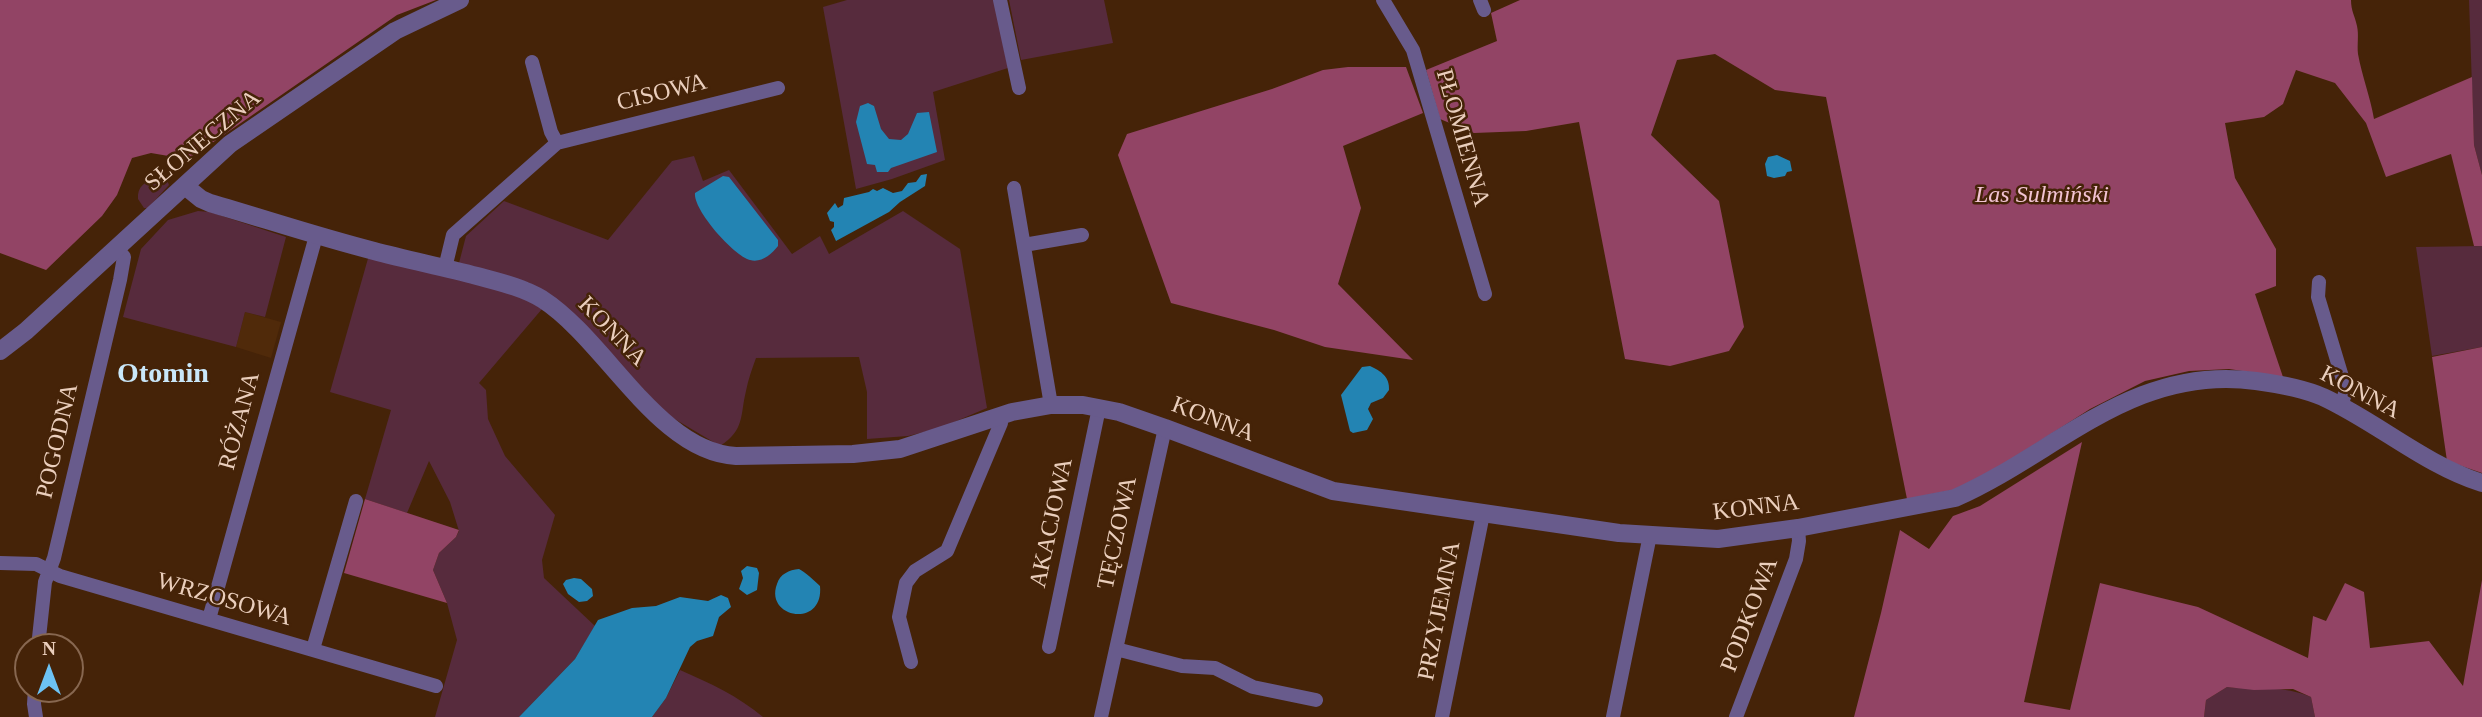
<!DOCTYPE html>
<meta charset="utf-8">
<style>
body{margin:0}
#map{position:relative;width:2482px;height:717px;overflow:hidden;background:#452308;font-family:Georgia,serif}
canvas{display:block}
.north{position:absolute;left:14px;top:633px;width:70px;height:70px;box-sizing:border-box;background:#452308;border:2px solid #876750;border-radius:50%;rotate:0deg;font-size:19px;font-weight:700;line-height:28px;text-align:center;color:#eacebc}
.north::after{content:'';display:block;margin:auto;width:24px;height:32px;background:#6dc2f3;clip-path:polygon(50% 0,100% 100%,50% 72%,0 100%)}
</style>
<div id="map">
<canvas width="2482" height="717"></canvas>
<div class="north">N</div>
</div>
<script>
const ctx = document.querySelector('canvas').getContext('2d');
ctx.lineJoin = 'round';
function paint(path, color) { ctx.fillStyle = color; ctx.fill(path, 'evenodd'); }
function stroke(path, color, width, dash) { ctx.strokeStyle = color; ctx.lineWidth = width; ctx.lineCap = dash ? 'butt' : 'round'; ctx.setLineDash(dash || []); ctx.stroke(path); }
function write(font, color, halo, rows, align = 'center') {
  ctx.font = font + ' Georgia,serif'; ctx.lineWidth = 5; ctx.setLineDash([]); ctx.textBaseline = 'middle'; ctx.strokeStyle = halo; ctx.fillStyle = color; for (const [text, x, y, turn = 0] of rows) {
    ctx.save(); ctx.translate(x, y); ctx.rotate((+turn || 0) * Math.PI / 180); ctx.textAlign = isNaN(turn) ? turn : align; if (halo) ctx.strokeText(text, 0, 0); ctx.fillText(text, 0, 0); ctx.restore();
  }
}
paint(new Path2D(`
 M 245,312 L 281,322 L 271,358 L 236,347 Z`), '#502a0a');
paint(new Path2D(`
 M 847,0 L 994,0 L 1008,68 L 933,92 L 945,160 L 892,179 L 856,189 L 823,7 Z
 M 1009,0 L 1104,0 L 1113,43 L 1021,60 Z
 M 2469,0 L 2482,0 L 2482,175 L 2474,145 Z
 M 694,156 L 703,181 L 729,170 L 792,254 L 820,236 L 829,254 L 903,211 L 960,249 L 987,408 L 940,428 L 908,436 L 867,439 L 867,392 L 859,357 L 756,358 C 752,369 748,380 746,391 C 740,415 745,430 720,446 L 668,415 L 586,328 L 530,283 L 459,263 L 466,236 L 504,201 L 608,240 L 672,161 Z
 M 156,178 L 167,180 L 169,185 L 148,208 L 144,208 L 138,199 C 137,187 145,181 156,178 Z
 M 198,211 L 210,212 L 286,237 L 265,317 L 245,312 L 236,347 L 123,317 L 141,249 L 168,220 Z
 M 2482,246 L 2482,347 L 2432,356 L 2416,247 Z
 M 369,255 L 525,296 L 542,309 L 479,383 L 486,390 L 488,419 L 505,456 L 555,515 L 542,560 L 544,578 L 595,626 L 575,659 L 519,717 L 435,717 L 457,640 L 447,603 L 433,570 L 439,553 L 456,537 L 459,531 L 450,502 L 429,461 L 407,513 L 365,499 L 391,410 L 330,392 Z
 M 680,670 C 710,683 738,696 763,717 L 652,717 L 666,698 Z
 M 2227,687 C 2257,690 2284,685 2311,697 L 2315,717 L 2204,717 L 2206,700 Z`), '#572b3d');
paint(new Path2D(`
 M 0,0 L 436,0 L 397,15 L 199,152 L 186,159 L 151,153 L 132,158 L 117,195 L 102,216 L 46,270 L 0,253 Z
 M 1520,0 L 2351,0 C 2351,11 2355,16 2357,26 C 2359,34 2357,45 2358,54 C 2362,76 2370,96 2374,119 L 2472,77 L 2474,145 L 2482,175 L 2482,246 L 2474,246 L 2451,154 L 2386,177 L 2366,123 L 2335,83 L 2296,70 L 2283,104 L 2264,117 L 2225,123 L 2235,178 L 2276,249 L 2276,286 L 2255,294 L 2283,377 L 2229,369 L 2189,371 L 2145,381 L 2090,409 L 1968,487 L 1907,499 L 1826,97 L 1775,90 L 1715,54 L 1677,60 L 1651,135 L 1719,201 L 1744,327 L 1729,351 L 1670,366 L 1625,359 L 1579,122 L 1526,131 L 1474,133 L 1440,119 L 1426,70 L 1497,41 L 1491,13 Z
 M 1348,67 L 1406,67 L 1423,113 L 1343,146 L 1361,208 L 1338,284 L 1413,360 L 1325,347 L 1274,330 L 1171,303 L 1118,155 L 1127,134 L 1272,89 L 1323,70 Z
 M 2482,347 L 2482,473 L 2447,461 L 2432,357 Z
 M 2082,442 L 2024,702 L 2070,710 L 2100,583 L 2198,607 L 2308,658 L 2313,616 L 2326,621 L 2345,583 L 2364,592 L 2370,648 L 2429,641 L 2463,686 L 2482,580 L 2482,717 L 2315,717 L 2311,697 L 2293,689 L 2254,690 L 2227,687 L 2206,700 L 2204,717 L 1854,717 L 1881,613 L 1900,530 L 1929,549 L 1953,516 L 1980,506 Z
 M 365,499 L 459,530 L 456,537 L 439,553 L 433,570 L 447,603 L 344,573 Z`), '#924465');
paint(new Path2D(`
 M 868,103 L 874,106 L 881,129 L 889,139 L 901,140 L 908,134 L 917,113 L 929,112 L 937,152 L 891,168 L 888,172 L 877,172 L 875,165 L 867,164 L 856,122 L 860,106 Z
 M 1777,155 L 1790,161 L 1792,171 L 1787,172 L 1785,176 L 1774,178 L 1767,176 L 1765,164 L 1768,157 Z
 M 927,174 L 925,186 L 900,202 L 889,212 L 836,241 L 831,230 L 834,227 L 834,222 L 830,221 L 827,213 L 835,203 L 838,208 L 843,205 L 844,198 L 869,192 L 873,189 L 877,191 L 883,188 L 893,193 L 902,191 L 908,183 L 916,182 L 921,175 Z
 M 723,176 L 729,177 L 778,240 L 778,246 C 771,255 761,263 750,260 C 734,256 693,210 695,193 Z
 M 1370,366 C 1381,371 1390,377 1389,390 L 1383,398 L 1371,403 L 1368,409 L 1373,419 L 1367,430 L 1353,433 L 1350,431 L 1341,395 L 1362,367 Z
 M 747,566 L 757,568 L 759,573 L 757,590 L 747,595 L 739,589 L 743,578 L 741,571 Z
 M 799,569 C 804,571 816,582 820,586 C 824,629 764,618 777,584 C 780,574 789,570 799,569 Z
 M 574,578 L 581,579 L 592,589 L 593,596 L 587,601 L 579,602 L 568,594 L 563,584 L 566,580 Z
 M 721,595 L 728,598 L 731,607 L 719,617 L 713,636 L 697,641 L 690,647 L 666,698 L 652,717 L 519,717 L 575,659 L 598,620 L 632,608 L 656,606 L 680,597 L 708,601 Z`), '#2384b3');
stroke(new Path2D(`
 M 1000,0 L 1019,88
 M 1383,0 L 1413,50 L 1485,294
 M 1480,0 L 1484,10
 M 532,62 L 551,132 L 557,143
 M 1014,188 L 1051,405
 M 1024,245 L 1082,235
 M 445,268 L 453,235 L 557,143 L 778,88
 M 2319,282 L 2318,297 L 2346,390 L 2341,407
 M 0,563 L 36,564 L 60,576 L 436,686
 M 209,619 L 316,236
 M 38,647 L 45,582 L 54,558 L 120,280 L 124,257 L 116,248
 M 1049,647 L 1099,408
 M 313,649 L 356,501
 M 1116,649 L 1182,666 L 1215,668 L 1253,687 L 1316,700
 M 911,662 L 899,617 L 906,583 L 915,571 L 947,551 L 1001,423 L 998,416
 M 35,689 L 34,704 L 36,717
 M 1101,717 L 1165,428
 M 1442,717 L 1483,514
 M 1613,717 L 1650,535
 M 1736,717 L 1796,559 L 1799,541 L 1798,528`), '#685b8c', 14);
stroke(new Path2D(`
 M 185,186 L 201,199 L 210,203 C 265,219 319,237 374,251 C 408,260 443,267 477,276 C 499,282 522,287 542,299 C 606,340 658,452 736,456 L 853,454 L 900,449 L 1012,412 L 1051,405 L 1083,405 L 1119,412 L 1165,428 L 1333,491 L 1619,533 L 1718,539 L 1798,528 L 1955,498 C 2057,453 2133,364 2256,381 C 2279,384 2302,388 2323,397 C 2377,422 2425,465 2482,483
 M 0,351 L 26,331 L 230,144 L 395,31 L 460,0`), '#685b8c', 18);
write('24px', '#eacebc', '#452308', [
 ["CISOWA",662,93,-14],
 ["PŁOMIENNA",1462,138,74],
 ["SŁONECZNA",203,141,-40],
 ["KONNA",612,332,46],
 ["KONNA",2360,393,28],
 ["KONNA",1213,420,21],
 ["RÓŻANA",240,421,-75],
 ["POGODNA",58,441,-77],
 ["KONNA",1756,508,-7],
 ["AKACJOWA",1052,523,-78],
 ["TĘCZOWA",1118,533,-78],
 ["WRZOSOWA",224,600,16],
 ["PRZYJEMNA",1440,611,-79],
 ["PODKOWA",1750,615,-69]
]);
write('italic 24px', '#f2c3d3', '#452308', [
 ["Las Sulmiński",2042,196]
]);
write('bold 28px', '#c9e7f9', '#452308', [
 ["Otomin",163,375]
]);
</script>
